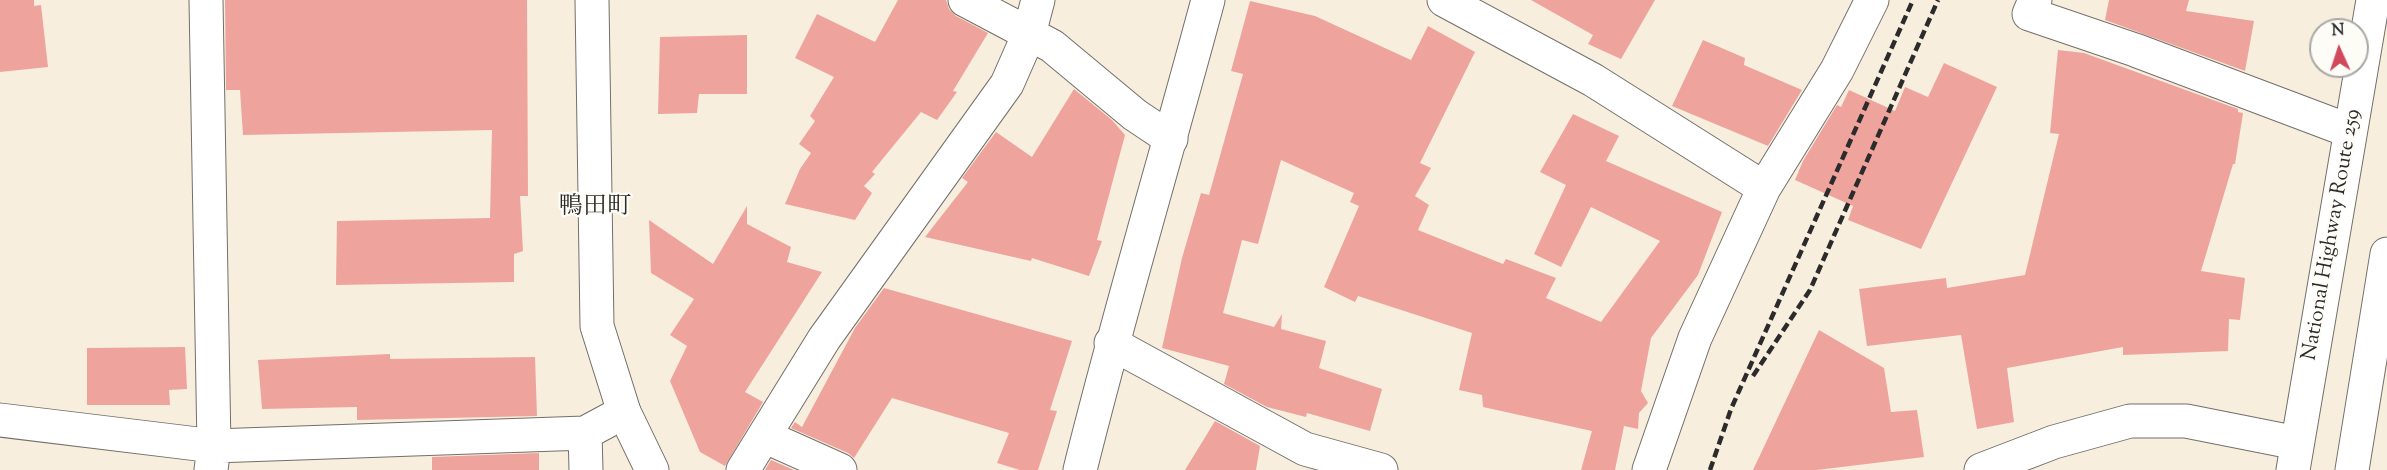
<!DOCTYPE html>
<meta charset="utf-8">
<style>
body{margin:0}
#map{position:relative;width:2387px;height:470px;overflow:hidden;background:#f8eede;font-family:"Sorts Mill Goudy",serif}
canvas{display:block}
.north{position:absolute;left:2309px;top:18px;width:60px;height:60px;box-sizing:border-box;background:#fdfcf7;border:2px solid #a9a8a5;border-radius:50%;rotate:357deg;font-size:16px;font-weight:700;line-height:24px;text-align:center;color:#2b2b2b}
.north::after{content:'';display:block;margin:auto;width:21px;height:27px;background:#d1495b;clip-path:polygon(50% 0,100% 100%,50% 72%,0 100%)}
</style>
<div id="map">
<canvas width="2387" height="470"></canvas>
<div class="north">N</div>
</div>
<script>
const ctx = document.querySelector('canvas').getContext('2d');
ctx.lineJoin = 'round';
function paint(path, color) { ctx.fillStyle = color; ctx.fill(path, 'evenodd'); }
function stroke(path, color, width, dash) { ctx.strokeStyle = color; ctx.lineWidth = width; ctx.lineCap = dash ? 'butt' : 'round'; ctx.setLineDash(dash || []); ctx.stroke(path); }
function write(font, color, halo, rows, align = 'center') {
  ctx.font = font + ' "Sorts Mill Goudy","Noto Serif JP",serif'; ctx.lineWidth = 4.5; ctx.setLineDash([]); ctx.textBaseline = 'middle'; ctx.strokeStyle = halo; ctx.fillStyle = color; for (const [text, x, y, turn = 0] of rows) {
    ctx.save(); ctx.translate(x, y); ctx.rotate((+turn || 0) * Math.PI / 180); ctx.textAlign = isNaN(turn) ? turn : align; if (halo) ctx.strokeText(text, 0, 0); ctx.fillText(text, 0, 0); ctx.restore();
  }
}
paint(new Path2D(`
 M 0,0 L 34,0 L 34,6 L 41,5 L 48,67 L 0,72 Z
 M 225,0 L 527,0 L 528,196 L 520,196 L 523,251 L 514,254 L 514,282 L 336,285 L 337,221 L 490,218 L 492,130 L 243,135 L 240,90 L 226,90 Z
 M 898,0 L 946,0 L 949,9 L 956,16 L 988,33 L 953,91 L 957,92 L 937,120 L 921,112 L 872,172 L 875,174 L 864,186 L 872,193 L 855,220 L 785,204 L 800,169 L 811,153 L 799,144 L 815,121 L 810,116 L 834,77 L 795,58 L 817,14 L 875,42 Z
 M 1531,0 L 1655,0 L 1621,59 L 1588,44 L 1593,35 Z
 M 2109,0 L 2189,0 L 2186,11 L 2254,21 L 2245,71 L 2105,20 Z
 M 1250,1 L 1315,16 L 1411,60 L 1428,26 L 1475,52 L 1420,163 L 1431,168 L 1415,196 L 1429,205 L 1418,230 L 1503,264 L 1506,259 L 1556,278 L 1546,298 L 1601,322 L 1660,241 L 1591,207 L 1561,267 L 1534,254 L 1566,185 L 1540,172 L 1573,114 L 1619,136 L 1606,161 L 1722,212 L 1698,275 L 1651,338 L 1641,391 L 1648,403 L 1639,413 L 1638,429 L 1624,426 L 1615,470 L 1581,470 L 1592,431 L 1483,407 L 1482,395 L 1459,390 L 1472,333 L 1358,296 L 1355,302 L 1324,287 L 1359,206 L 1350,202 L 1354,193 L 1281,160 L 1258,244 L 1242,240 L 1223,313 L 1274,327 L 1282,314 L 1281,329 L 1326,341 L 1319,368 L 1382,389 L 1370,431 L 1307,413 L 1306,417 L 1267,407 L 1224,384 L 1229,366 L 1162,348 L 1182,258 L 1201,193 L 1209,195 L 1243,74 L 1231,71 Z
 M 747,35 L 747,94 L 699,94 L 697,113 L 658,114 L 660,37 Z
 M 1703,40 L 1745,58 L 1744,65 L 1802,90 L 1768,146 L 1672,106 Z
 M 2058,50 L 2084,53 L 2238,109 L 2238,112 L 2243,113 L 2235,164 L 2233,164 L 2201,271 L 2245,278 L 2240,320 L 2229,319 L 2228,351 L 2123,355 L 2123,347 L 2007,368 L 2014,422 L 1977,429 L 1961,335 L 1867,346 L 1859,289 L 1946,278 L 1947,288 L 2025,275 L 2059,134 L 2050,133 Z
 M 1944,63 L 1997,87 L 1921,249 L 1848,220 L 1853,206 L 1795,180 L 1803,161 L 1837,105 L 1841,107 L 1849,90 L 1895,111 L 1905,87 L 1928,97 Z
 M 1074,89 L 1112,120 L 1125,135 L 1097,240 L 1102,241 L 1089,276 L 1032,258 L 1031,261 L 925,237 L 968,182 L 962,178 L 996,132 L 1032,157 Z
 M 747,206 L 747,224 L 791,247 L 787,262 L 822,272 L 745,392 L 763,402 L 725,466 L 700,452 L 670,381 L 687,346 L 670,335 L 694,299 L 651,273 L 649,220 L 713,264 Z
 M 884,288 L 1072,341 L 1050,410 L 1057,411 L 1038,470 L 1020,470 L 997,463 L 1009,433 L 892,398 L 854,458 L 848,453 L 791,428 L 795,422 L 802,427 L 855,328 Z
 M 1819,330 L 1884,368 L 1891,412 L 1917,410 L 1924,457 L 1817,470 L 1753,470 Z
 M 185,347 L 187,389 L 169,390 L 170,405 L 87,405 L 87,348 Z
 M 390,354 L 390,359 L 535,357 L 537,416 L 357,420 L 357,407 L 262,409 L 258,360 Z
 M 1215,421 L 1260,446 L 1256,470 L 1185,470 Z
 M 539,453 L 539,470 L 432,470 L 432,457 Z
 M 771,460 L 794,470 L 765,470 Z`), '#eea49d');
const street = new Path2D(`
 M 206,0 L 214,446 L 211,470
 M 965,0 L 1052,46 L 1135,115 L 1171,139
 M 1444,0 L 1593,80 L 1764,188
 M 2035,0 L 2029,14 L 2135,50 L 2350,131
 M 1111,343 L 1305,449 L 1381,470
 M 0,420 L 214,446 L 585,433 L 624,412
 M 585,433 L 586,470
 M 764,436 L 840,470
 M 743,470 L 824,339 L 1007,84 L 1029,34 L 1038,0
 M 1649,470 L 1695,338 L 1764,188 L 1837,70 L 1872,0
 M 1981,470 L 2054,442 L 2130,421 L 2186,421 L 2297,443`);
const secondary = new Path2D(`
 M 592,0 L 597,326 L 624,412 L 652,470
 M 1080,470 C 1119,312 1166,157 1208,0`);
const highway = new Path2D(`
 M 2293,470 L 2373,0
 M 2352,470 L 2387,254`);
stroke(street, '#736f6a', 35);
stroke(secondary, '#736f6a', 35);
stroke(highway, '#736f6a', 35);
stroke(street, '#fff', 33);
stroke(secondary, '#fff', 33);
stroke(highway, '#fff', 33);
stroke(new Path2D(`
 M 1753,376 L 1810,290 L 1938,0
 M 1710,470 L 1731,409 L 1913,0`), '#2b2b2b', 4.5, [9, 4.5]);
write('21px', '#2b2b2b', '#fdfcf7', [
 ["National Highway Route 259",2333,235,-80]
]);
write('24px', '#2b2b2b', '#fdfcf7', [
 ["鴨田町",595,209]
]);
</script>
